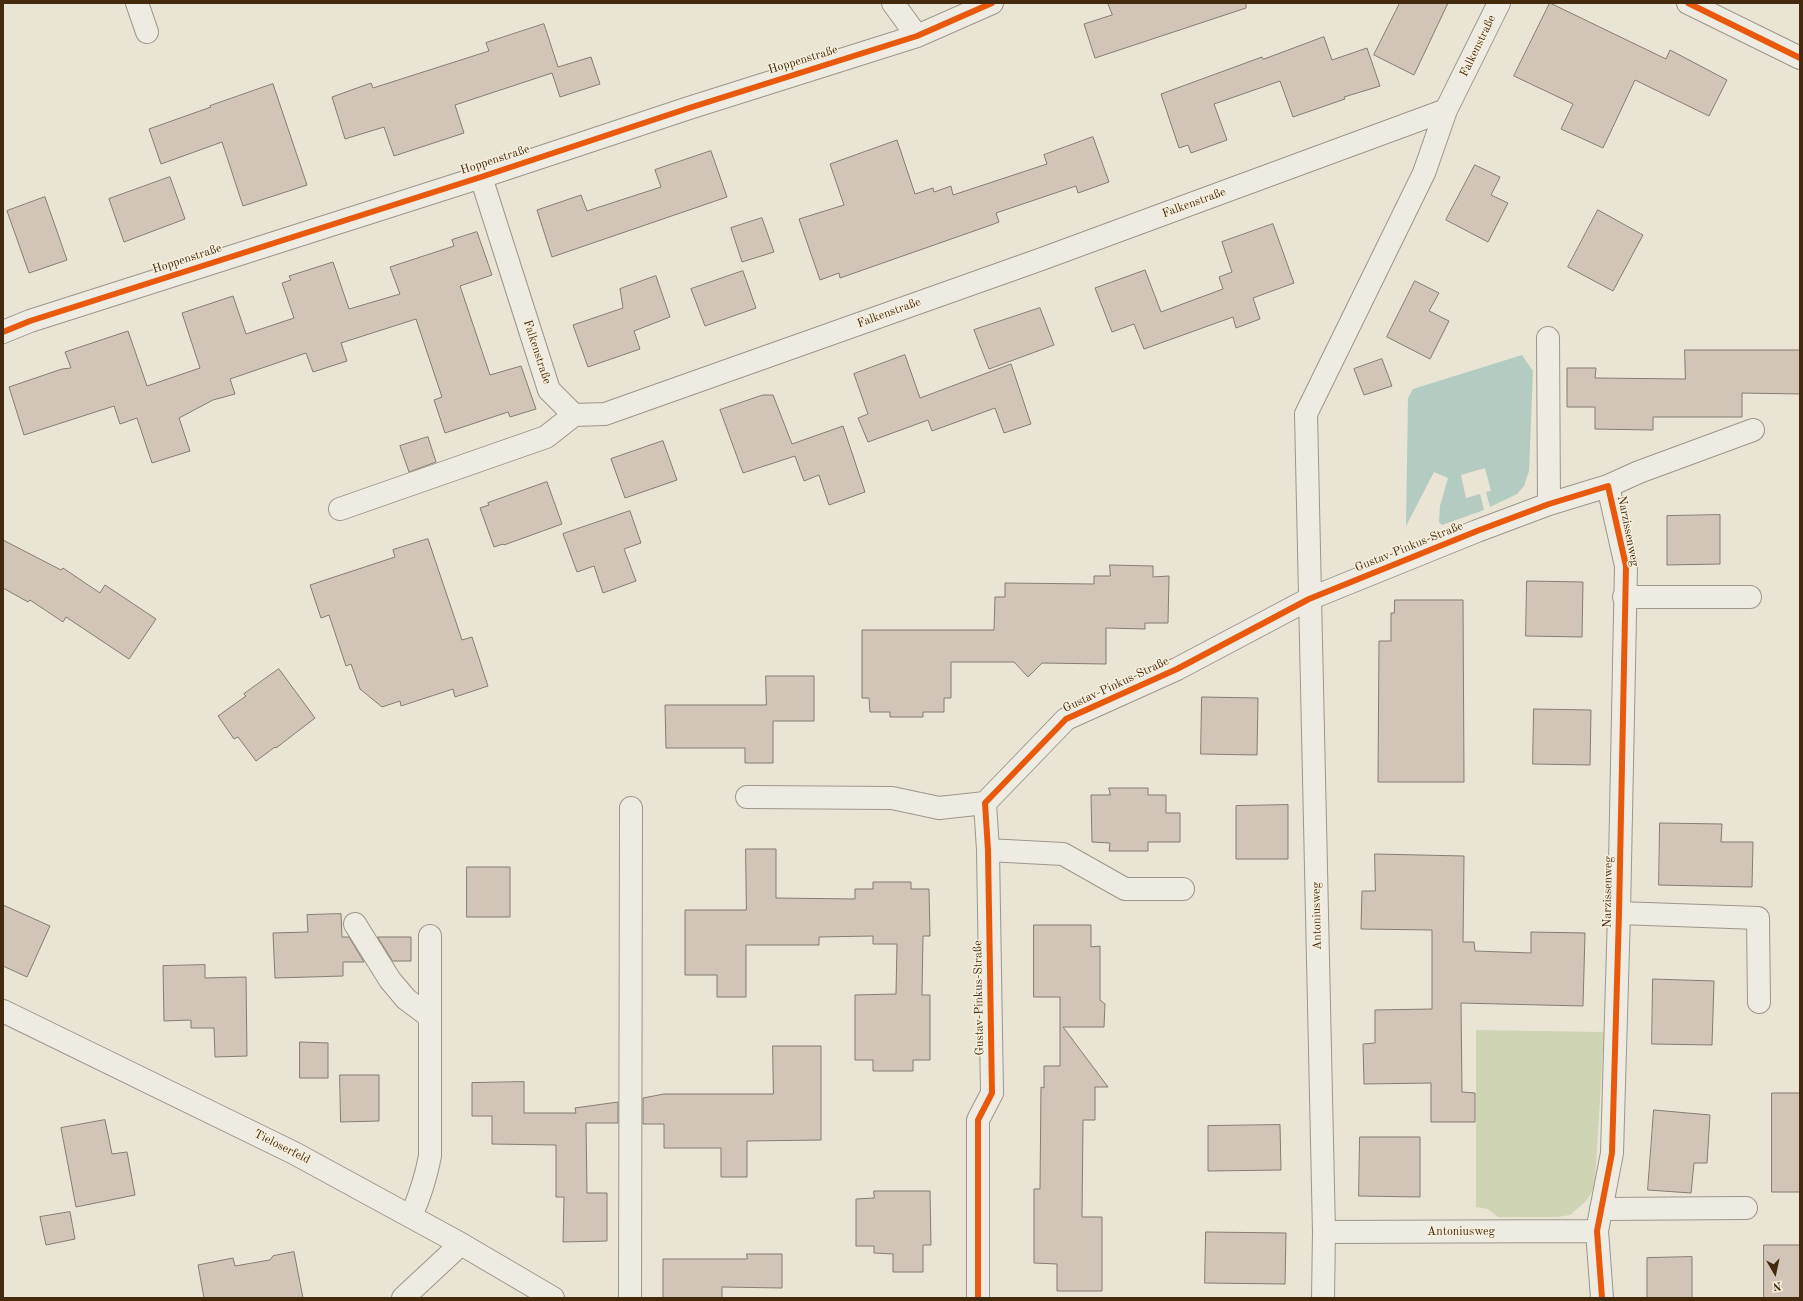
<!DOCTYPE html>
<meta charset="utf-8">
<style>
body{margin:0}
#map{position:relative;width:1803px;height:1301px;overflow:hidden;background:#eae4d4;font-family:"Old Standard TT",serif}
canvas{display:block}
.frame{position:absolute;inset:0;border:4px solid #432a0c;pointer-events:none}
.north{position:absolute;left:1755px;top:1253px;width:40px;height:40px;-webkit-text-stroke:3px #f7efde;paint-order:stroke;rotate:171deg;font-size:11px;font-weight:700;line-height:16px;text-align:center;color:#432a0c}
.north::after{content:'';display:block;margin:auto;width:14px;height:18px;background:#432a0c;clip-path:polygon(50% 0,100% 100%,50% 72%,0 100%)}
</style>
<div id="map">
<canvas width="1803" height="1301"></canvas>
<div class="frame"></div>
<div class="north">N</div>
</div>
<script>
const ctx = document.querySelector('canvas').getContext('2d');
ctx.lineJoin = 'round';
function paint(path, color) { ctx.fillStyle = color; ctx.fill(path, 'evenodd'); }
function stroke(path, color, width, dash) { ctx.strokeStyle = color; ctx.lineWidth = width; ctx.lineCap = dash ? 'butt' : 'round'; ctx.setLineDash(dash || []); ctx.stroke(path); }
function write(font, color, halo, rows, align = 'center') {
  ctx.font = font + ' "Old Standard TT",serif'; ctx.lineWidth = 3; ctx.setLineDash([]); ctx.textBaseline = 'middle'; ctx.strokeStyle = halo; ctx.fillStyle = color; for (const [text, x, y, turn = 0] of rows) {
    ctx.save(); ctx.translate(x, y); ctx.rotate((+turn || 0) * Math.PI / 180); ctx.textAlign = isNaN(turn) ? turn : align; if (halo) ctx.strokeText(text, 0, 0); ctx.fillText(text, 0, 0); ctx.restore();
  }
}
paint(new Path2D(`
 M 1476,1030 L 1604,1032 L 1595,1182 L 1592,1192 L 1586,1201 L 1570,1215 L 1557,1217 L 1498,1217 L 1488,1209 L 1476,1207 Z`), '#ced4b4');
paint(new Path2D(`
 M 1522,355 L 1533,371 L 1529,471 L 1524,486 L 1517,494 L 1490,507 L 1486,492 L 1491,491 L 1485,468 L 1461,475 L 1466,498 L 1480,494 L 1484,510 L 1442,525 L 1439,522 L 1440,506 L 1448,478 L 1434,472 L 1406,526 L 1408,398 L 1413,389 Z`), '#b3cbc0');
const building = new Path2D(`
 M 1108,3 L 1246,3 L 1246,8 L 1095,58 L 1084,24 L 1112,15 Z
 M 1400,3 L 1448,3 L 1414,75 L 1374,55 Z
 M 1550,3 L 1666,59 L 1670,50 L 1727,80 L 1709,116 L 1635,80 L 1603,148 L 1561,129 L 1573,104 L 1514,76 Z
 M 544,24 L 558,67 L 591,57 L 600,84 L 560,97 L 552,73 L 455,105 L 464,133 L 394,156 L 384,127 L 345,139 L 332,97 L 371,83 L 373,88 L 489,51 L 486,43 Z
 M 1324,37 L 1332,60 L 1367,48 L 1380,86 L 1344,97 L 1345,99 L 1293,117 L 1280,81 L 1214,104 L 1227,140 L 1191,153 L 1188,145 L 1179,148 L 1161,94 L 1262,57 L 1263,59 Z
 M 273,84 L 307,185 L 243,206 L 222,142 L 161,164 L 149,129 L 211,107 L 210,106 Z
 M 1093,137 L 1109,182 L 1078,193 L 1076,186 L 996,213 L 999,222 L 994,224 L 840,278 L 839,273 L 820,280 L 799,219 L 844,205 L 830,164 L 897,140 L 915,194 L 933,188 L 934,192 L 951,186 L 953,195 L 1047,164 L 1044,155 Z
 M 711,151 L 727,197 L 552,257 L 537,210 L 581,195 L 587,211 L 661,187 L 655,170 Z
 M 1475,165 L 1500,177 L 1491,195 L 1508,203 L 1488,242 L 1446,220 Z
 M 170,177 L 185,219 L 124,242 L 109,199 Z
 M 45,197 L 67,260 L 29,273 L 7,211 Z
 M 1598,210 L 1643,235 L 1613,291 L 1568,267 Z
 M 762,218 L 774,252 L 742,262 L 731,228 Z
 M 1273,224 L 1294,283 L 1253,298 L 1260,319 L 1236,328 L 1233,317 L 1144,349 L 1134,324 L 1112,332 L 1095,288 L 1145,270 L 1161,312 L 1223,289 L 1219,277 L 1232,272 L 1222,242 Z
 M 477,232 L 492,275 L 460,286 L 490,375 L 521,366 L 536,409 L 510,417 L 508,412 L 445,433 L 434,400 L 442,397 L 416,319 L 341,343 L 347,361 L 313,372 L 306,353 L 230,379 L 235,394 L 213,400 L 179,418 L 190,451 L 152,463 L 137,418 L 120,424 L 114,406 L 24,435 L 9,387 L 62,369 L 71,368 L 65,352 L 128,331 L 147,386 L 200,368 L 182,313 L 233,296 L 246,334 L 294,318 L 282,283 L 291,280 L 289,276 L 333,262 L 349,309 L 400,294 L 390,267 L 454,246 L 452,240 Z
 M 743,271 L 756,308 L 705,326 L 691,289 Z
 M 656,276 L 670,317 L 634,331 L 640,349 L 588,367 L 573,325 L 623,308 L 620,289 Z
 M 1415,281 L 1439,293 L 1429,311 L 1449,321 L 1430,359 L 1387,337 Z
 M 1040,308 L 1054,345 L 989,369 L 974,330 Z
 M 1685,350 L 1800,350 L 1800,394 L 1742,393 L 1742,417 L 1653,417 L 1653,430 L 1595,429 L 1595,407 L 1567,407 L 1567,368 L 1596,368 L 1595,378 L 1685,379 Z
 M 905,355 L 920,398 L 1011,364 L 1031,424 L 1004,433 L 995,408 L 932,431 L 928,420 L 868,442 L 858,418 L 868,414 L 854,374 Z
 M 1382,359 L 1392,386 L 1364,395 L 1354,369 Z
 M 763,395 L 773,395 L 792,444 L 843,426 L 865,492 L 829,505 L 819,475 L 804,481 L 795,456 L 743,473 L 720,410 Z
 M 428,437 L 436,462 L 409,472 L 400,446 Z
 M 663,441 L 677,480 L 625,498 L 611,459 Z
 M 547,482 L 562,524 L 504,545 L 503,544 L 494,547 L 480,508 L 489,505 L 488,503 Z
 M 630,511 L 641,543 L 624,549 L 636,581 L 603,593 L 594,566 L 577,572 L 563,534 Z
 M 1720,515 L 1720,564 L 1667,565 L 1667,516 Z
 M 428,539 L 462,640 L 472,637 L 488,686 L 455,697 L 453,689 L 401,706 L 400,701 L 382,707 L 360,689 L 351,664 L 346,666 L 329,615 L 321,618 L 310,585 L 395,557 L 393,550 Z
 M 3,540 L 61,570 L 63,568 L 100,593 L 105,585 L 156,619 L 129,659 L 66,617 L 63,622 L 30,600 L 28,602 L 3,588 Z
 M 1110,565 L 1153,566 L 1153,577 L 1169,576 L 1168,623 L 1145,623 L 1145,629 L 1106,628 L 1106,664 L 1042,663 L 1028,677 L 1014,662 L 951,662 L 951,698 L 944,698 L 944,712 L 923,712 L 923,717 L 890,717 L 890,712 L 870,712 L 869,698 L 862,698 L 862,630 L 994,630 L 995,597 L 1005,597 L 1005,583 L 1094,584 L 1094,576 L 1110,576 Z
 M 1527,581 L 1583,582 L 1582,637 L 1526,636 Z
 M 1395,600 L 1463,600 L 1464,782 L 1378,782 L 1379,641 L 1391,641 L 1391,613 L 1394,613 Z
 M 279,669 L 315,718 L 276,748 L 275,747 L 256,761 L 238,737 L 234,739 L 218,716 L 246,696 L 244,694 Z
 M 766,676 L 814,676 L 814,721 L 773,721 L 773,763 L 745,763 L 745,748 L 666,748 L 665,705 L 766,705 Z
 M 1202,697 L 1258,698 L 1257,755 L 1201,754 Z
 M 1534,709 L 1591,710 L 1590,765 L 1533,764 Z
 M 1109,788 L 1148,788 L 1148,795 L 1166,795 L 1166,813 L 1180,813 L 1180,842 L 1148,842 L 1148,851 L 1109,851 L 1110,843 L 1092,842 L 1091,795 L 1110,795 Z
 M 1288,805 L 1288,859 L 1236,859 L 1236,806 Z
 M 1660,823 L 1722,824 L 1721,842 L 1753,842 L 1752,887 L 1659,885 Z
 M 746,849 L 776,849 L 776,898 L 855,899 L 855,889 L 873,889 L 873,882 L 911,882 L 911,889 L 929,889 L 930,936 L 923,936 L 922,995 L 930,995 L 930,1060 L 913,1060 L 913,1071 L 873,1071 L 873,1060 L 855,1060 L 855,995 L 896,994 L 897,944 L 873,944 L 873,936 L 819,937 L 819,945 L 746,945 L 746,997 L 717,997 L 717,975 L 685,975 L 685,910 L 746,910 Z
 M 1375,854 L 1464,856 L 1463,942 L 1474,942 L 1475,951 L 1531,953 L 1531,932 L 1585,933 L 1583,1006 L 1461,1003 L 1462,1092 L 1475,1093 L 1475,1122 L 1431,1122 L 1431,1083 L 1364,1084 L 1363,1044 L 1375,1043 L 1375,1010 L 1432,1009 L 1432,930 L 1361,929 L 1362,891 L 1375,891 Z
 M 467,867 L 510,867 L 510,917 L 467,917 Z
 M 3,905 L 50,926 L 27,977 L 3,966 Z
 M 341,914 L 342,937 L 349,937 L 364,962 L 343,962 L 343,976 L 275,978 L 273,933 L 308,932 L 307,915 Z
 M 1034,925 L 1091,925 L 1091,947 L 1100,946 L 1100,1000 L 1105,1004 L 1104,1027 L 1063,1027 L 1108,1087 L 1095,1087 L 1095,1120 L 1083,1120 L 1082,1217 L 1102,1217 L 1102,1291 L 1057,1291 L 1057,1264 L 1034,1263 L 1034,1189 L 1040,1189 L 1041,1087 L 1044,1088 L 1044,1066 L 1060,1066 L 1060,997 L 1034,997 Z
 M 378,937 L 411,937 L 411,961 L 393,961 Z
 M 205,965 L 205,978 L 246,977 L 247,1056 L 215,1057 L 214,1028 L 191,1028 L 191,1020 L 164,1021 L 163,966 Z
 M 1653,979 L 1714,981 L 1712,1045 L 1652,1044 Z
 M 300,1042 L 328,1043 L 328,1078 L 300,1078 Z
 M 773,1046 L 821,1046 L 821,1140 L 747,1141 L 747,1177 L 721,1177 L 721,1148 L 664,1148 L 664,1124 L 643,1124 L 643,1098 L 664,1094 L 773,1094 Z
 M 340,1075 L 379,1075 L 379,1121 L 341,1122 Z
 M 524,1082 L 524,1113 L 576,1113 L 575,1108 L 618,1102 L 618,1123 L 586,1123 L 587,1193 L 607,1193 L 607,1241 L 563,1242 L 564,1197 L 556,1197 L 556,1145 L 492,1144 L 492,1116 L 472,1116 L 472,1083 Z
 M 1772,1093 L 1800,1093 L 1800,1192 L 1772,1192 Z
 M 1654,1110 L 1710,1115 L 1707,1163 L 1694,1163 L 1691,1193 L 1648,1190 Z
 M 105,1120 L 112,1154 L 127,1152 L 135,1195 L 76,1207 L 61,1128 Z
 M 1280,1125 L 1281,1170 L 1208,1171 L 1208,1126 Z
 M 1360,1137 L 1420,1137 L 1420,1197 L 1359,1196 Z
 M 874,1191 L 930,1191 L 931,1245 L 923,1245 L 923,1272 L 893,1272 L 893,1254 L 874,1253 L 874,1246 L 856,1246 L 856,1199 L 874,1198 Z
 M 70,1212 L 75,1239 L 46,1245 L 40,1217 Z
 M 1206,1232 L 1286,1233 L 1285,1284 L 1205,1283 Z
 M 1764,1245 L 1800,1245 L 1800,1298 L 1764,1298 Z
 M 294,1252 L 303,1298 L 204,1298 L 198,1265 L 233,1258 L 235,1266 L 270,1260 L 273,1256 Z
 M 747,1254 L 782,1254 L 782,1288 L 722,1287 L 722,1298 L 663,1298 L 663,1259 L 747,1259 Z
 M 1692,1257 L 1692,1298 L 1647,1298 L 1647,1258 Z`);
paint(building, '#d2c5b8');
stroke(building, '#847d70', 1);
const minor = new Path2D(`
 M 137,3 L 147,32
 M 893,3 L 917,36
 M 1688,3 L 1800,58
 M 481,177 L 549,390 L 574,415 L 605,414 L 1039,260 L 1446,110 L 1499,3
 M 3,332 L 30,321 L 481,177 L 689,108 L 917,36 L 992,3
 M 1548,338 L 1549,504
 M 340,509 L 546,437 L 574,415
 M 1624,597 L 1750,597
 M 747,797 L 892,798 L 939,808 L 985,803
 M 988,850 L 1063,854 L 1125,889 L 1183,889
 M 1619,913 L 1758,918 L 1759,1002
 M 355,924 L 390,980 L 406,999 L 430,1017
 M 3,1011 L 294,1153 L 461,1244 L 553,1298
 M 1601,1209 L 1746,1208
 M 411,1216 C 420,1196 426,1177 430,1156 L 430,936
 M 1324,1232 L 1597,1231
 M 403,1298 L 461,1244
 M 630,1298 L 631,808
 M 978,1298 L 978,1120 L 992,1093 L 988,850 L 985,803 L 1066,719 L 1177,669 L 1309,599 L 1477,531 L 1549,504 L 1608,486 L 1639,472 L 1753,430
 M 1323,1298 L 1324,1232 L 1306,414 L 1424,173 L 1446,110
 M 1602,1298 L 1597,1231 L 1612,1153 L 1619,913 L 1626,566 L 1608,486`);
stroke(minor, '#9d968a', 24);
stroke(minor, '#eeebe3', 22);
stroke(new Path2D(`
 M 1688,3 L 1800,58
 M 3,332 L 30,321 L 481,177 L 689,108 L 917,36 L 992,3
 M 978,1298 L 978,1120 L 992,1093 L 988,850 L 985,803 L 1066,719 L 1177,669 L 1309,599 L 1477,531 L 1549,504 L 1608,486 L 1626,566 L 1619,913 L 1612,1153 L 1597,1231 L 1602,1298`), '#e8590c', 6);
write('12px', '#432a0c', '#f7efde', [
 ["Falkenstraße",1478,46,-64],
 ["Hoppenstraße",803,60,-17],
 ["Hoppenstraße",495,160,-18],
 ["Falkenstraße",1194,203,-20],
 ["Hoppenstraße",187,259,-18],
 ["Falkenstraße",889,313,-20],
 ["Falkenstraße",537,352,72],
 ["Narzissenweg",1628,531,79],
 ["Gustav-Pinkus-Straße",1409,547,-22],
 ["Gustav-Pinkus-Straße",1116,685,-25],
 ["Narzissenweg",1608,892,-89],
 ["Antoniusweg",1317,916,-91],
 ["Gustav-Pinkus-Straße",979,998,-91],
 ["Tieloserfeld",282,1147,27],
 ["Antoniusweg",1461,1232]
]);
</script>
